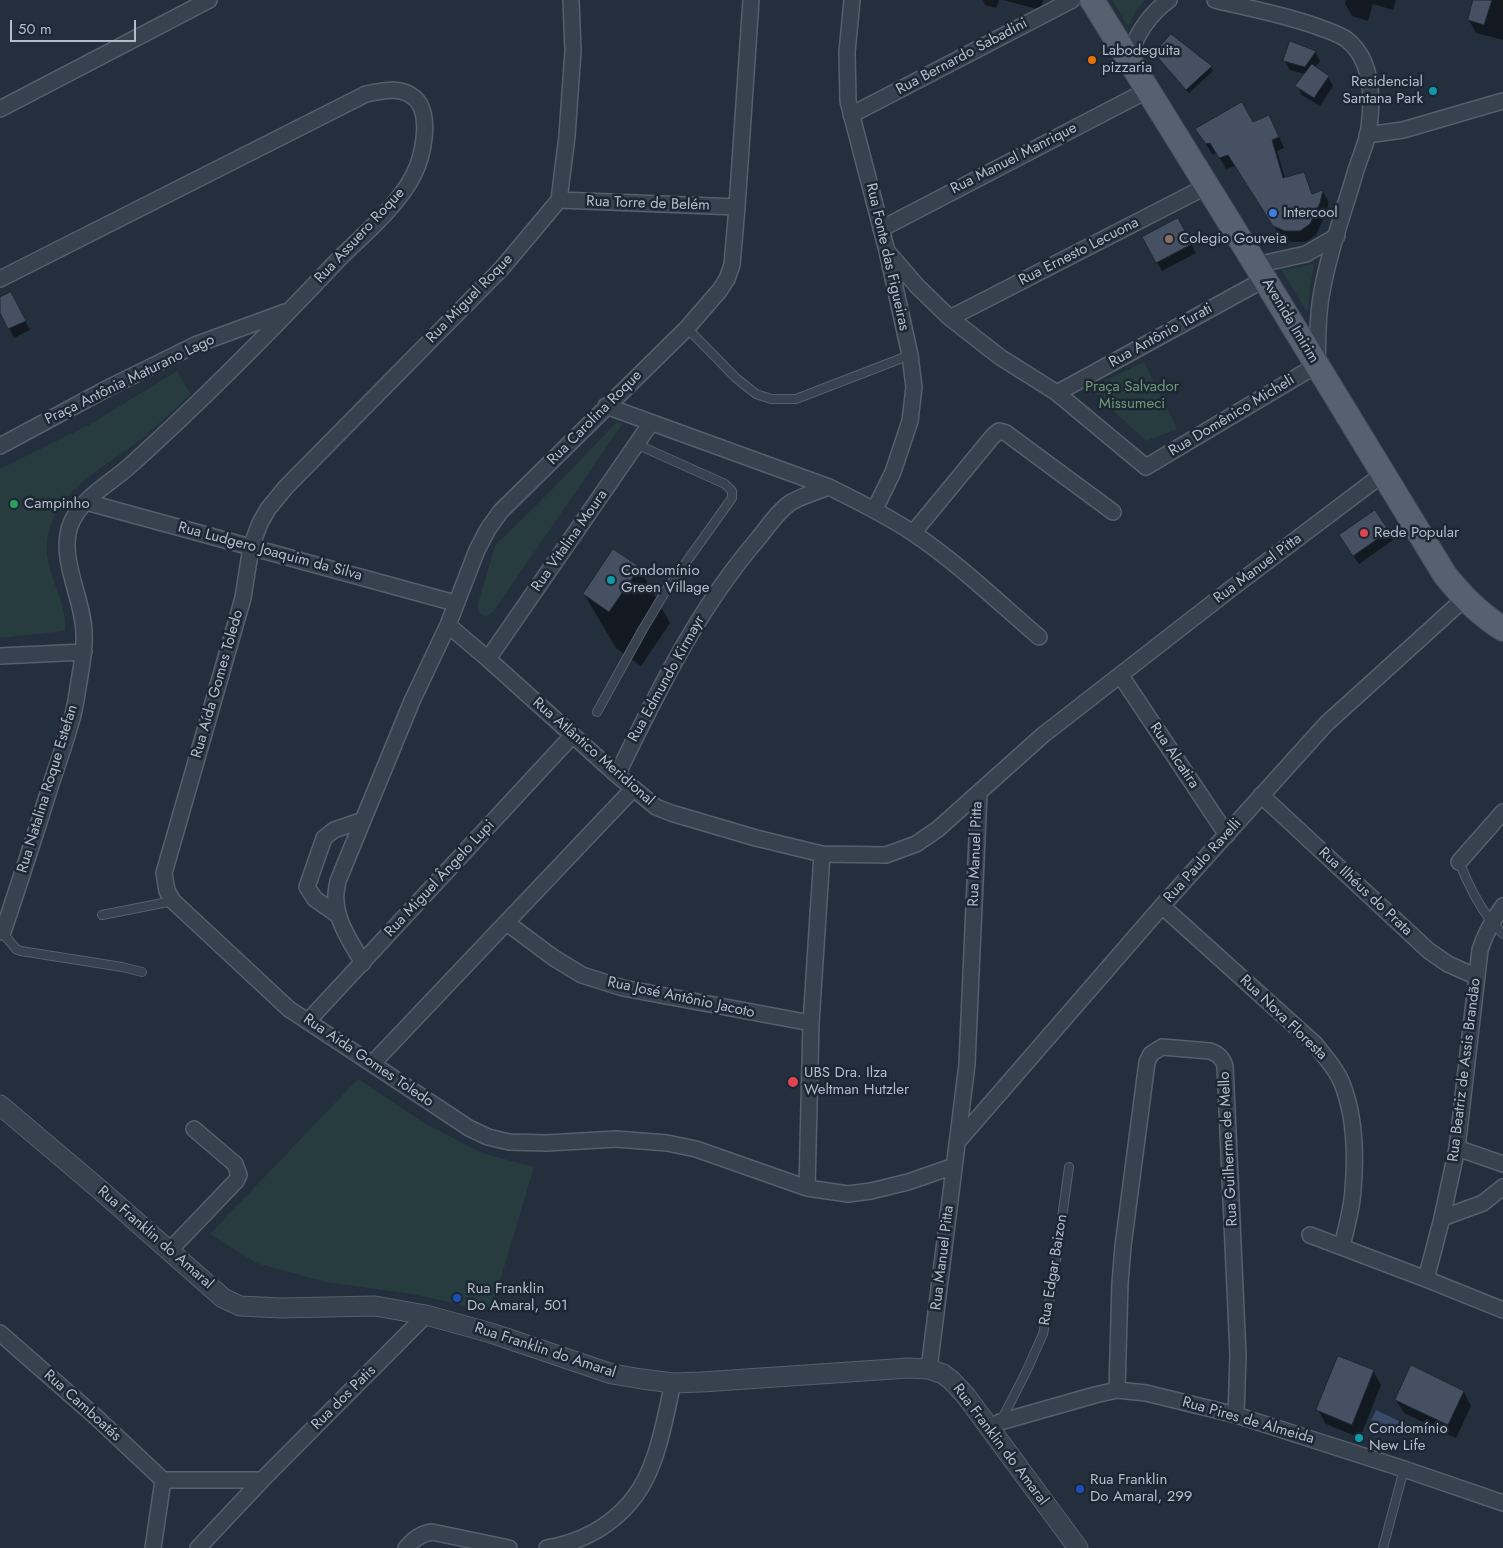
<!DOCTYPE html>
<meta charset="utf-8">
<style>
body{margin:0}
#map{position:relative;width:1503px;height:1548px;overflow:hidden;background:#242f3e;font-family:Jost,sans-serif}
canvas{display:block}
.scale{position:absolute;left:10px;top:20px;width:126px;height:22px;box-sizing:border-box;border:2px solid #b4bcc9;border-top:0;padding-left:6px;font-size:15px;line-height:18px;white-space:nowrap;color:#b4bcc9;-webkit-text-stroke:4px #1d2633;paint-order:stroke}
</style>
<div id="map">
<canvas width="1503" height="1548"></canvas>
<div class="scale">50 m</div>
</div>
<script>
const ctx = document.querySelector('canvas').getContext('2d');
ctx.lineJoin = 'round';
function paint(path, color) { ctx.fillStyle = color; ctx.fill(path, 'evenodd'); }
function stroke(path, color, width, dash) { ctx.strokeStyle = color; ctx.lineWidth = width; ctx.lineCap = dash ? 'butt' : 'round'; ctx.setLineDash(dash || []); ctx.stroke(path); }
function write(font, color, halo, rows, align = 'center') {
  ctx.font = font + ' Jost,sans-serif'; ctx.lineWidth = 5; ctx.setLineDash([]); ctx.textBaseline = 'middle'; ctx.strokeStyle = halo; ctx.fillStyle = color; for (const [text, x, y, turn = 0] of rows) {
    ctx.save(); ctx.translate(x, y); ctx.rotate((+turn || 0) * Math.PI / 180); ctx.textAlign = isNaN(turn) ? turn : align; if (halo) ctx.strokeText(text, 0, 0); ctx.fillText(text, 0, 0); ctx.restore();
  }
}
paint(new Path2D(`
 M 1112,0 L 1145,0 L 1135,12 L 1130,24 L 1127,25 Z
 M 1313,264 L 1314,265 L 1310,287 L 1308,311 L 1307,312 L 1281,269 L 1292,269 Z
 M 1144,362 L 1177,429 L 1146,441 L 1089,388 Z
 M 177,371 L 191,394 C 174,409 157,426 140,440 C 102,470 51,491 47,545 C 45,574 68,602 65,631 L 0,638 L 0,469 L 89,425 Z
 M 617,422 L 623,423 L 493,612 L 487,616 L 482,615 L 478,611 L 478,603 L 496,544 L 538,504 Z
 M 358,1079 L 424,1123 L 482,1153 L 534,1167 L 491,1311 L 412,1294 L 326,1282 L 256,1263 L 210,1234 Z`), '#263c3f');
paint(new Path2D(`
 M 1376,1410 L 1399,1421 L 1393,1434 L 1370,1423 Z`), '#394c67');
paint(new Path2D(`
 M 983,0 L 999,0 L 996,8 L 985,5 Z
 M 1003,0 L 1043,0 L 1041,10 Z
 M 1346,0 L 1396,0 L 1393,10 L 1373,4 L 1368,21 L 1352,16 L 1345,4 Z
 M 1475,0 L 1503,0 L 1503,40 L 1476,33 L 1469,20 Z
 M 1172,36 L 1211,67 L 1213,71 L 1189,93 L 1155,53 Z
 M 1315,52 L 1320,61 L 1315,68 L 1328,77 L 1333,86 L 1320,106 L 1302,95 L 1297,86 L 1305,74 L 1290,70 L 1285,61 Z
 M 1253,124 L 1275,127 L 1284,148 L 1277,151 L 1285,178 L 1303,173 L 1313,195 L 1323,192 L 1329,202 L 1325,215 L 1316,235 L 1306,242 L 1292,242 L 1281,237 L 1235,166 L 1226,169 L 1217,153 L 1213,155 L 1203,140 Z
 M 1183,229 L 1196,253 L 1162,271 L 1157,262 Z
 M 0,299 L 16,302 L 30,330 L 14,338 L 0,310 Z
 M 1388,531 L 1393,540 L 1359,564 L 1345,544 Z
 M 639,568 L 670,623 L 641,666 L 616,648 L 584,594 Z
 M 1373,1371 L 1381,1385 L 1360,1438 L 1326,1424 L 1318,1410 Z
 M 1464,1392 L 1471,1406 L 1456,1438 L 1404,1413 L 1396,1400 Z`), '#0007');
const building = new Path2D(`
 M 1473,0 L 1492,0 L 1484,25 L 1468,20 Z
 M 1171,34 L 1212,66 L 1186,90 L 1154,53 Z
 M 1290,41 L 1316,51 L 1305,67 L 1283,61 Z
 M 1312,64 L 1329,76 L 1314,98 L 1295,86 Z
 M 1242,102 L 1253,122 L 1269,115 L 1279,137 L 1272,140 L 1283,178 L 1304,172 L 1312,194 L 1323,190 L 1320,203 L 1310,224 L 1300,231 L 1285,231 L 1273,226 L 1228,155 L 1219,158 L 1210,143 L 1206,144 L 1195,129 Z
 M 1178,218 L 1192,244 L 1156,263 L 1142,237 Z
 M 11,292 L 26,321 L 8,329 L 0,313 L 0,297 Z
 M 1375,510 L 1389,531 L 1353,556 L 1339,535 Z
 M 613,549 L 640,567 L 609,612 L 583,594 Z
 M 1338,1356 L 1374,1370 L 1352,1425 L 1316,1410 Z
 M 1411,1365 L 1464,1391 L 1448,1425 L 1395,1400 Z`);
paint(building, '#455162');
stroke(building, '#1f2835', 1);
const service = new Path2D(`
 M 687,328 L 736,378 L 756,394 L 771,399 L 796,399 L 910,355
 M 597,712 L 643,629 L 667,589 L 732,498 L 732,491 L 725,484 L 636,444
 M 1459,862 C 1470,888 1482,914 1503,934
 M 102,915 L 173,901
 M 2,932 L 16,949 L 21,951 L 122,967 L 142,972
 M 1001,1421 L 1026,1372 L 1043,1334 L 1053,1283 L 1069,1167
 M 1383,1548 L 1404,1469`);
const minor = new Path2D(`
 M 571,0 L 573,51 L 567,136 L 559,200 L 502,268 L 286,487 L 268,509 L 260,523 L 251,547 L 243,598 L 164,873 L 167,891 L 173,901 L 289,1009 L 469,1128 L 488,1137 L 509,1142 L 547,1143 L 616,1139 L 667,1143 L 696,1149 L 807,1188 L 848,1194 L 871,1191 L 908,1182 L 954,1166
 M 852,0 L 847,52 L 848,101 L 887,251 L 910,355 L 914,387 L 910,421 L 893,472 L 875,509
 M 1128,59 C 1136,35 1148,15 1169,0
 M 0,109 L 209,0
 M 851,115 L 1072,0
 M 1367,135 L 1403,130 L 1503,101
 M 559,200 L 737,207
 M 881,229 L 1148,90
 M 887,251 L 917,286 L 950,318 L 1000,357 L 1057,393 L 1146,467 L 1317,365 C 1318,343 1317,320 1321,297 C 1328,254 1344,212 1356,170 C 1360,158 1365,146 1368,134 C 1373,102 1374,60 1346,39 C 1338,34 1330,31 1321,28 C 1287,15 1251,9 1215,0
 M 1256,265 L 1306,254 L 1337,236
 M 0,279 L 366,94 C 384,90 406,85 419,103 C 430,121 423,156 414,174 C 399,205 363,235 338,260 C 272,330 204,399 133,463 C 113,482 84,496 72,521 C 56,556 84,598 84,634 C 85,648 82,662 80,676 C 77,691 76,707 71,722 C 65,744 57,766 50,787 C 35,836 19,884 3,932
 M 950,318 L 1207,186
 M 1057,393 L 1265,279
 M 606,406 L 829,487
 M 0,446 L 108,388 L 195,345 L 285,312
 M 86,502 L 455,603
 M 913,533 L 993,436 L 999,431 L 1006,433 L 1113,512
 M 448,625 L 488,659 L 617,775 L 656,807 L 671,813 L 756,838 L 822,854 L 886,855 L 916,844 L 938,829 L 1043,735 L 1232,588 L 1383,474
 M 0,656 L 84,652
 M 488,659 L 651,423
 M 1121,676 L 1227,835
 M 617,775 C 657,693 697,610 757,540 C 767,528 777,512 790,503 C 799,497 818,491 829,487 C 857,501 886,515 913,533 C 958,563 998,602 1039,637
 M 1261,795 L 1429,951 L 1448,964 L 1477,977
 M 1459,862 L 1503,812
 M 1162,906 L 1315,1044 C 1324,1056 1335,1067 1341,1081 C 1355,1114 1356,1155 1353,1190 C 1352,1209 1346,1228 1342,1247
 M 338,915 L 315,899 L 307,887 L 324,838 L 334,830 L 363,820
 M 507,923 L 554,958 L 582,975 L 623,988 L 811,1023
 M 363,963 C 352,944 337,923 336,901 C 335,894 337,887 338,881 L 412,701 L 448,625 L 477,550 L 488,529 L 501,511 L 687,328 L 720,290 L 727,279 L 732,265 L 737,207 L 751,0
 M 308,1021 L 572,736
 M 372,1064 L 633,789
 M 959,1140 L 1162,906 L 1326,724 L 1464,599
 M 1457,1148 L 1503,1164
 M 807,1188 L 811,1023 L 822,854
 M 1442,1218 L 1483,1203 L 1503,1187
 M 1310,1235 L 1426,1279 L 1503,1310
 M 169,1251 L 236,1181 L 239,1175 L 235,1164 L 194,1129
 M 1426,1279 L 1442,1218 L 1457,1148 L 1480,950 C 1485,933 1493,920 1503,906
 M 0,1333 L 97,1418 L 163,1480
 M 929,1369 L 967,1064 L 979,793
 M 1117,1390 L 1120,1283 L 1123,1246 L 1147,1062 L 1151,1054 L 1162,1047 L 1210,1051 C 1218,1054 1222,1057 1225,1066 L 1238,1355 L 1236,1415
 M 989,1428 L 1000,1422 L 1095,1395 L 1117,1390 L 1146,1393 L 1236,1415 L 1404,1469 L 1503,1503
 M 163,1480 L 262,1480
 M 153,1548 L 163,1480
 M 198,1548 L 262,1480 L 426,1315
 M 406,1548 C 414,1539 420,1534 432,1532 L 509,1548
 M 547,1548 C 595,1540 635,1511 652,1464 C 662,1440 667,1408 673,1383`);
const tertiary = new Path2D(`
 M 0,1105 L 98,1188 L 223,1298 L 240,1306 L 281,1308 L 375,1306 L 426,1315 L 491,1333 L 612,1374 L 642,1379 L 673,1383 L 702,1382 L 908,1368 L 929,1369 L 943,1374 L 951,1380 L 966,1396 L 1078,1548`);
const primary = new Path2D(`
 M 1092,0 L 1256,265 L 1445,575 C 1463,597 1478,613 1503,629`);
stroke(service, '#565f6c', 10);
stroke(minor, '#565f6c', 18);
stroke(tertiary, '#565f6c', 21);
stroke(primary, '#414a57', 26);
stroke(service, '#38414e', 8);
stroke(minor, '#38414e', 15);
stroke(tertiary, '#38414e', 19);
stroke(primary, '#56606e', 24);
for (const [x, y, r, color] of [
 [1092,60,5,"#e8710a"],
 [1433,91,5,"#0f9aa8"],
 [1273,213,5,"#3f7fe0"],
 [1169,239,5,"#8d6e63"],
 [14,504,5,"#2e9e5b"],
 [1364,533,5,"#e0444e"],
 [611,580,5,"#0f9aa8"],
 [793,1082,6,"#e0444e"],
 [457,1298,5,"#1a4fb4"],
 [1359,1438,5,"#0f9aa8"],
 [1080,1489,5,"#1a4fb4"]
]) { const dot = new Path2D(); dot.arc(x, y, r, 0, 2 * Math.PI); ctx.fillStyle = color; ctx.fill(dot); stroke(dot, '#1d2633', 2); }
write('15px', '#b4bcc9', '#1d2633', [
 ["Labodeguita",1102,51],
 ["pizzaria",1102,68],
 ["Residencial",1423,82,"right"],
 ["Santana Park",1423,99,"right"],
 ["Intercool",1283,213],
 ["Colegio Gouveia",1179,239],
 ["Campinho",24,504],
 ["Rede Popular",1374,533],
 ["Condomínio",621,571],
 ["Green Village",621,588],
 ["UBS Dra. Ilza",804,1073],
 ["Weltman Hutzler",804,1090],
 ["Rua Franklin",467,1289],
 ["Do Amaral, 501",467,1306],
 ["Condomínio",1369,1429],
 ["New Life",1369,1446],
 ["Rua Franklin",1090,1480],
 ["Do Amaral, 299",1090,1497]
], 'left');
write('15px', '#b4bcc9', '#1d2633', [
 ["Rua Bernardo Sabadini",962,57,-28],
 ["Rua Manuel Manrique",1014,159,-27],
 ["Rua Torre de Belém",648,204,2],
 ["Rua Assuero Roque",360,236,-47],
 ["Rua Ernesto Lecuona",1079,252,-27],
 ["Rua Fonte das Figueiras",887,257,77],
 ["Rua Miguel Roque",470,299,-46],
 ["Avenida Imirim",1290,321,59],
 ["Rua Antônio Turati",1161,336,-29],
 ["Praça Antônia Maturano Lago",130,380,-26],
 ["Rua Domênico Micheli",1232,416,-31],
 ["Rua Carolina Roque",595,418,-45],
 ["Rua Vitalina Moura",570,541,-55],
 ["Rua Ludgero Joaquim da Silva",270,552,15],
 ["Rua Manuel Pitta",1258,569,-37],
 ["Rua Edmundo Kirmayr",667,679,-61],
 ["Rua Aída Gomes Toledo",218,684,-74],
 ["Rua Atlântico Meridional",593,752,41],
 ["Rua Alcatira",1174,756,56],
 ["Rua Natalina Roque Estefan",48,789,-73],
 ["Rua Manuel Pitta",976,854,-88],
 ["Rua Paulo Ravelli",1203,861,-48],
 ["Rua Miguel Ângelo Lupi",440,879,-47],
 ["Rua Ilhéus do Prata",1365,892,43],
 ["Rua José Antônio Jacoto",681,998,12],
 ["Rua Nova Floresta",1283,1018,44],
 ["Rua Aída Gomes Toledo",368,1061,34],
 ["Rua Beatriz de Assis Brandão",1465,1070,-83],
 ["Rua Guilherme de Mello",1229,1149,-93],
 ["Rua Franklin do Amaral",155,1238,41],
 ["Rua Manuel Pitta",943,1258,-83],
 ["Rua Edgar Baizon",1054,1270,-81],
 ["Rua Franklin do Amaral",545,1351,18],
 ["Rua dos Patis",344,1398,-45],
 ["Rua Camboatás",82,1406,42],
 ["Rua Pires de Almeida",1248,1421,16],
 ["Rua Franklin do Amaral",1000,1445,53]
]);
write('15px', '#6b9a76', '#1d2633', [
 ["Praça Salvador",1132,387],
 ["Missumeci",1132,404]
]);
</script>
